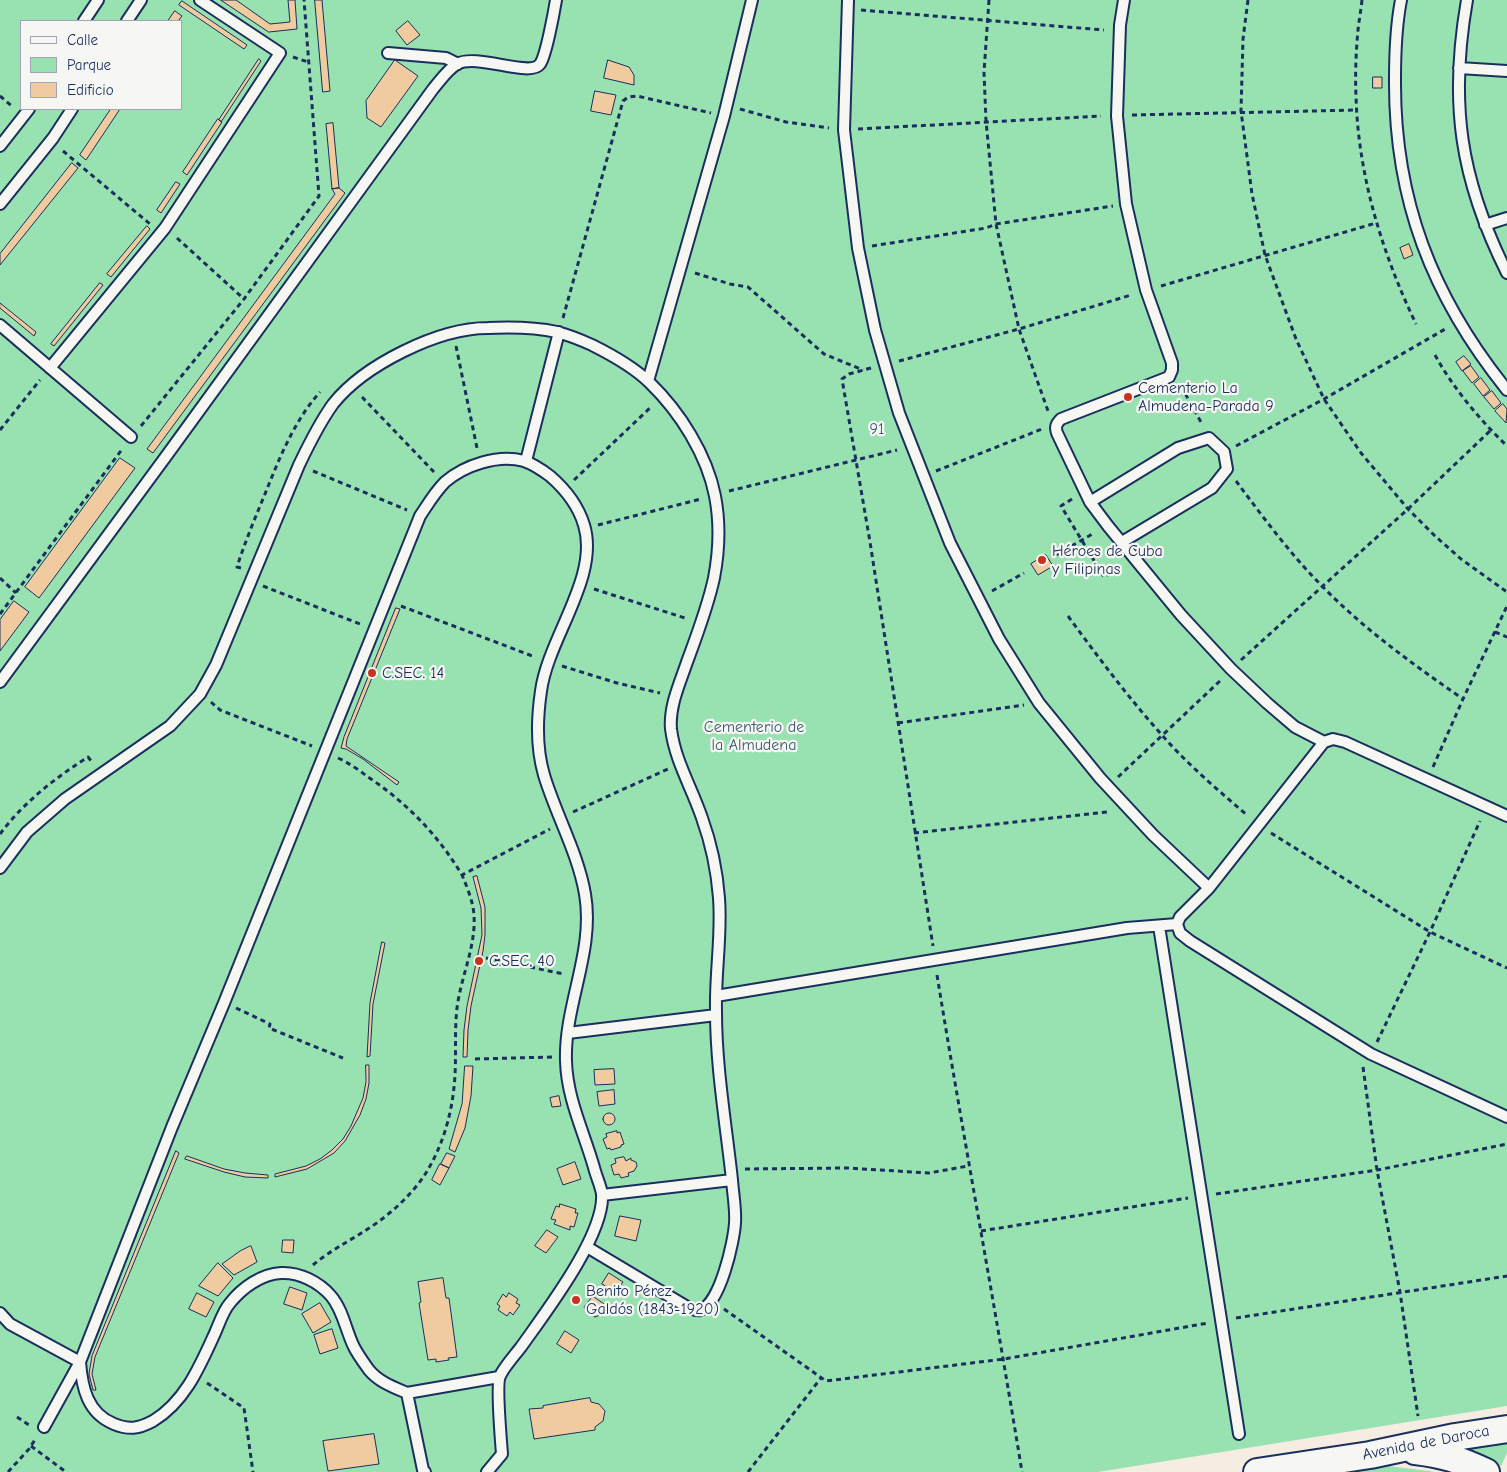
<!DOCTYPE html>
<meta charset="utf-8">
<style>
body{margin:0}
#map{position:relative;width:1507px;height:1472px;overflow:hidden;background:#f5ede2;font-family:"Comic Neue",sans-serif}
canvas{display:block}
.legend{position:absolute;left:20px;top:20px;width:162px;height:90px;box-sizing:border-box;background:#f6f6f2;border:1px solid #9ea6b7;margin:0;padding:6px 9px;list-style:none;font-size:15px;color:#1b2f5e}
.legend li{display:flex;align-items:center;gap:10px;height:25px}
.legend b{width:25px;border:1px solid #9ea6b7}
</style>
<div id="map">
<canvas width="1507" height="1472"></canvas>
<ul class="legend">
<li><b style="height:6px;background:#f6f6f2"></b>Calle</li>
<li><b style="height:14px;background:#98e2b1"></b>Parque</li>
<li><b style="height:14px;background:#f0cba0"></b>Edificio</li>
</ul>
</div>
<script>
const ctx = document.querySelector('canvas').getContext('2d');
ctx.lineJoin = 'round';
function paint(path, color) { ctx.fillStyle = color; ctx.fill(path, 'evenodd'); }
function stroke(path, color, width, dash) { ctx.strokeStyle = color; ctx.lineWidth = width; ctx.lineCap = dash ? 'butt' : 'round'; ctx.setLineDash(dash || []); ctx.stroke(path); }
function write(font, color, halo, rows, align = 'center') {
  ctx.font = font + ' "Comic Neue",sans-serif'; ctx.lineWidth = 4.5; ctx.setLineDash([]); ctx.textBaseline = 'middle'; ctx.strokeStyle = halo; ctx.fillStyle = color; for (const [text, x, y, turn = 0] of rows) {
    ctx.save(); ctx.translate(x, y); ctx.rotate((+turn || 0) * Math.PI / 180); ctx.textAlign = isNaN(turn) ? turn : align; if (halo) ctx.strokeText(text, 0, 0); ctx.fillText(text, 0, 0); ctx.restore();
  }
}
paint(new Path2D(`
 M 0,0 L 1507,0 L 1507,1406 L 1098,1472 L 0,1472 ZM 21,21 L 181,21 L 181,109 L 21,109 Z
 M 1507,1439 L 1507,1453 L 1501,1466 L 1463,1449 Z
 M 1388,1466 L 1429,1471 L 1434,1472 L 1358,1472 Z`), '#98e2b1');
const building = new Path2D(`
 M 221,0 L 236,0 L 270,24 L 290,22 L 288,0 L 295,0 L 297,29 L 269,32 Z
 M 315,0 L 322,0 L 330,91 L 323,92 Z
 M 182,1 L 247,45 L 244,49 L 179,5 Z
 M 175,11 L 182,16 L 178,21 L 168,21 Z
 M 408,21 L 420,35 L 407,45 L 396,31 Z
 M 259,59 L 261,61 L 221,122 L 219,120 Z
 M 395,60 L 418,76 L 381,127 L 367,118 L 366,101 Z
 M 608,60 L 629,67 L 634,75 L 634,85 L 604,78 Z
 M 1373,77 L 1382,77 L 1382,88 L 1373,88 Z
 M 595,91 L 616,95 L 611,115 L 591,111 Z
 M 111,109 L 120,109 L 86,160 L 80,155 Z
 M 218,119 L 222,122 L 187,175 L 183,172 Z
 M 333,123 L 339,188 L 332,189 L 326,124 Z
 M 72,163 L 78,168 L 0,265 L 0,254 Z
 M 176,182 L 180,184 L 161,213 L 157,210 Z
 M 339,188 L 345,193 L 153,453 L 147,449 L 335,194 L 332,189 Z
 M 147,226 L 150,229 L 111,277 L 107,274 Z
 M 1409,244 L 1413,255 L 1404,259 L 1400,248 Z
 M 100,283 L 103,285 L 54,346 L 51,344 Z
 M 0,303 L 36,332 L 34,336 L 0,308 Z
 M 1464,356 L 1471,364 L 1462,371 L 1456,362 Z
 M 1471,366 L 1479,377 L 1472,383 L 1463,371 Z
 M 1481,378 L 1490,390 L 1483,396 L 1474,384 Z
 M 1492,391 L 1501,403 L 1494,409 L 1484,397 Z
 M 1503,404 L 1507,409 L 1506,423 L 1495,411 Z
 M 120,458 L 135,468 L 39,598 L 25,587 Z
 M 1046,555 L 1053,566 L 1038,575 L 1031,564 Z
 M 14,601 L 29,612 L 0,651 L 0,620 Z
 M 396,608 L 400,609 L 347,739 L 346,746 L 399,782 L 397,785 L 363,759 L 346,749 L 341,748 L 344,737 Z
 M 477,876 L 485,907 L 485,935 L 483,951 L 471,1006 L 468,1030 L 467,1057 L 463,1057 L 464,1030 L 467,1006 L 482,935 L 481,908 L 473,877 Z
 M 382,942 L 385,943 L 373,1004 L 370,1056 L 367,1057 L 370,1003 Z
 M 366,1065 L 369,1065 L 369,1083 L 366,1099 L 360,1115 L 345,1141 L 334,1153 L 307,1169 L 275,1177 L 275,1174 L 306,1166 L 320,1159 L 332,1150 L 343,1139 L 351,1126 L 363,1098 L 366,1082 Z
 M 465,1066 L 473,1066 L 471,1096 L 465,1128 L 455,1152 L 449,1149 L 462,1104 Z
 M 614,1069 L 615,1084 L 595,1085 L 594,1070 Z
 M 614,1090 L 615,1104 L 599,1106 L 597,1092 Z
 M 559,1096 L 561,1106 L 552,1107 L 550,1098 Z
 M603 1119a6 6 0 1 1 12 0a6 6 0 1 1-12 0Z
 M 617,1131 L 617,1133 L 620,1132 L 624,1144 L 621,1145 L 621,1147 L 611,1150 L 610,1148 L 607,1149 L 603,1139 L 607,1137 L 606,1134 Z
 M 176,1151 L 179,1153 L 95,1357 L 92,1374 L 96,1390 L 93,1390 L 89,1374 L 92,1356 Z
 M 447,1153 L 455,1156 L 449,1168 L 441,1164 Z
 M 187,1156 L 224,1169 L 245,1173 L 268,1175 L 268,1178 L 245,1177 L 224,1172 L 185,1159 Z
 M 624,1157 L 626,1161 L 631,1158 L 631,1160 L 636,1162 L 637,1166 L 634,1171 L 628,1173 L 629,1176 L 621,1178 L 619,1174 L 614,1175 L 611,1165 L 616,1163 L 615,1159 Z
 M 575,1162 L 581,1179 L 563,1185 L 557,1169 Z
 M 440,1164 L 449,1168 L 440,1185 L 432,1180 Z
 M 560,1204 L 576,1209 L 575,1213 L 578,1213 L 574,1227 L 570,1226 L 570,1230 L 554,1224 L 556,1220 L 551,1219 L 556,1206 L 559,1207 Z
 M 620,1216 L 641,1220 L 636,1241 L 615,1236 Z
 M 547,1230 L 558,1237 L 546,1253 L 535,1246 Z
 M 283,1240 L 294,1240 L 293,1253 L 282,1252 Z
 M 251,1246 L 257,1262 L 234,1275 L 222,1264 L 240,1251 Z
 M 218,1263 L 233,1278 L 218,1296 L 199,1286 Z
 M 609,1273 L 623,1282 L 616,1292 L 602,1284 Z
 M 443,1278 L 446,1298 L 449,1298 L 457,1357 L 448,1358 L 449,1360 L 436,1362 L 436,1359 L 428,1360 L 419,1303 L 421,1302 L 418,1282 Z
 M 290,1287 L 307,1293 L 302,1310 L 284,1304 Z
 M 197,1293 L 214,1302 L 206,1317 L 189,1309 Z
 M 509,1293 L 518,1299 L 516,1303 L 520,1305 L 513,1315 L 510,1312 L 507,1316 L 498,1310 L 500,1306 L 497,1304 L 503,1294 L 506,1297 Z
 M 594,1297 L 604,1304 L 604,1307 L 598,1316 L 595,1317 L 586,1311 L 584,1307 L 591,1298 Z
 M 320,1303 L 331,1322 L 313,1333 L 302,1314 Z
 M 332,1329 L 338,1348 L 320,1354 L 314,1335 Z
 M 565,1331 L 579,1340 L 571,1353 L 557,1344 Z
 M 590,1398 L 591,1402 L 599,1404 L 605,1411 L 603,1421 L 595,1427 L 595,1430 L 534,1439 L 529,1409 L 543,1408 L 543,1406 Z
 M 374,1434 L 379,1464 L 328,1471 L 323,1441 Z`);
paint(building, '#f0cba0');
stroke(building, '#1b2f5e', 1);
const service = new Path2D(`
 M 848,0 L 844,130 L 858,248 L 875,330 L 899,413 L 950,543 L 999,639 L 1039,703 L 1100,778 L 1153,835 L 1209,888
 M 1124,0 L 1120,25 L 1117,116 L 1126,204 L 1146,290 L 1172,363 L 1172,370 L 1169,377 L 1061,419 C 1056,424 1055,427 1057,433 L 1090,502 L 1108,526 L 1181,615 L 1231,669 L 1267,703 L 1295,727 L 1324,742 L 1333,739 L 1345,742 L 1507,816
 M 1401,0 C 1396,26 1395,53 1395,79 C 1394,199 1432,297 1507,390
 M 1467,0 C 1449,103 1460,179 1507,273
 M 84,21 L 98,0
 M 127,21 L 141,0
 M 388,53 L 446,58 L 458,64
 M 1459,68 L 1507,71
 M 0,146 L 29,109
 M 0,204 L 53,138 L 72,109
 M 1485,225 L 1507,218
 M 0,325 L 131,437
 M 50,368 L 165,228 L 280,53 L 200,0
 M 648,381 L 724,116 L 752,0
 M 526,461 L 559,332
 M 1090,502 L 1178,448 L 1209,438 L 1224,452 L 1227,469 L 1212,488 L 1122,542
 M 0,682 L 167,455 L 433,89 C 440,81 447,70 457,64 C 477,53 530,78 540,64 C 546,56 554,12 556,0
 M 1324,742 L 1209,888 L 1180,917 L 1177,924 L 1180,933 L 1190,941 L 1371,1054 L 1507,1117
 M 0,868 L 27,832 L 65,799 L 170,726 L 200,694 L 216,665 L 299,465 C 309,444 320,422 333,404 C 364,365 438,328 488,328 C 511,327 534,327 557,332 C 568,335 581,340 592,345 C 612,355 634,367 650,383 C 680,412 707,455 715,496 C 720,522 719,552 714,578 C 708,606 697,635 687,662 C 680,683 669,706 671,729 C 675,761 692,788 702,818 C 711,843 717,871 719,898 C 722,935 715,973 716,1011 C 716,1068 726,1124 732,1180 L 602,1195
 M 1159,926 L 1239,1434
 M 716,996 L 1127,928 L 1177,924
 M 568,1033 L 716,1015
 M 587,1247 L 689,1308 C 692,1309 697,1311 700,1310 C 720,1305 734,1241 735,1223 C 736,1209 733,1194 732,1180
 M 0,1313 L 10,1324 L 80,1362 C 82,1387 87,1413 114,1424 C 129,1430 138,1429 153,1421 C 185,1402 200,1366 215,1333 C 219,1324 223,1311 230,1303 C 242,1288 261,1274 281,1273 C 299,1272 319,1282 331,1296 C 343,1310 346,1331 354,1347 C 358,1355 364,1363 369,1370 C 379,1382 393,1387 407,1393
 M 44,1427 L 80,1362 L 172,1127 L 224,1003 L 420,516 C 428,504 435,492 445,482 C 465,465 498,454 524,461 C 533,464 542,470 550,476 C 565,489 578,505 584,525 C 600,577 548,638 541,691 C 537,718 536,748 544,775 C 556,815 578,853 585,894 C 595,951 564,1005 566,1061 C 567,1100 585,1134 595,1171 C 597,1178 601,1187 602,1194 C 605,1235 545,1313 521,1347 C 515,1355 504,1367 500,1376 C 496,1384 501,1441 502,1454 L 487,1472
 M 425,1472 L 423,1470 L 407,1393 L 499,1377`);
const tertiary = new Path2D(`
 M 1415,1451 C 1443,1454 1460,1460 1486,1472
 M 1257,1472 L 1370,1455 L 1455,1437 L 1507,1429`);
stroke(service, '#1b2f5e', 14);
stroke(tertiary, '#1b2f5e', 30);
stroke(new Path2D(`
 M 989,0 L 984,72 L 986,121 L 996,224 L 1019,329 L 1048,411
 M 1248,0 L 1243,39 L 1241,111 L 1252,194 L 1265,255 L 1296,339 L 1324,399 L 1361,453 L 1408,509 L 1435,536 L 1461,559 L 1507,592
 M 1362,0 C 1361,10 1359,20 1358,30 C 1356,52 1355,74 1356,96 C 1358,175 1382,253 1416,324
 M 861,10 L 1104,30
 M 293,57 L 308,62
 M 0,96 L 13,107
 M 740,109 L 786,122 L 829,128
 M 1132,115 L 1357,110
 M 858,129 L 1101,116
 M 63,151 L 150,224
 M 177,238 L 244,299
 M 872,246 L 986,228 L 996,224 L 1113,206
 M 695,273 L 730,284 L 748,287 L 824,354 L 863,370
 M 1161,286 L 1376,223
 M 563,318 L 623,101 L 628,97 L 637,96 L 711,113
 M 456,346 L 477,448
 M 1435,355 C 1453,388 1480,420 1507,446
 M 899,361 L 1019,329 L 1131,295
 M 871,368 L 849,374 L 842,379 L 870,542 L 933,946
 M 1181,386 L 1202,424
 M 362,397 L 434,472
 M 141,426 L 244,299 L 319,196 L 304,0
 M 0,430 L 40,380
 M 1236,446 L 1324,399 L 1447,328
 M 313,471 L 407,510
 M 936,471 L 1042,429
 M 574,480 L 651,407
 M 1236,481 C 1263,517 1291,555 1323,587 C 1365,630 1414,665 1463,699
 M 729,491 L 897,450
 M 1072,499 L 1061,506 L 1104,577 L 1121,566
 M 598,525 L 701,499
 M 1056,555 L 1094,533
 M 241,568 L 237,567 C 245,542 255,518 265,494 C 279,459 294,421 320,392
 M 0,578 L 16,593
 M 263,586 L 360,624
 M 594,589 L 688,619
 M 992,591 L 1024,573
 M 401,606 L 535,657
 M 0,614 L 123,448
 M 1068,616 C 1098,657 1128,697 1161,734 C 1187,764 1218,790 1248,816
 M 1495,632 L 1507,637
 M 1241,660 L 1408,509 L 1491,430
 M 562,666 L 617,683 L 660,693
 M 211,702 L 220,710 L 312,746
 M 898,723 L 1024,705
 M 338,758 C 349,763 359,770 368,777 C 407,803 438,835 462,875 L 550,829
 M 1433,767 L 1463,699 L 1507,606
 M 1118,777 L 1221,680
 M 573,812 L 668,769
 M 914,833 L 1107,812 L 1109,811
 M 1271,833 L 1430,932 L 1507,968
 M 0,834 C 24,802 55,778 88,757 L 92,762
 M 486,958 L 564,974
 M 937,975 C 964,1141 995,1306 1022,1472
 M 236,1008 L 270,1024 L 269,1028 L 343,1058
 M 1377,1042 L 1430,932 L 1480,821
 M 475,1059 L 553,1057
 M 1363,1067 L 1377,1170 L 1400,1292 L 1418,1416
 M 745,1169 L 847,1168 L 929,1173 L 968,1166
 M 1216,1194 L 1377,1170 L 1507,1144
 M 981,1231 L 1188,1198
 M 313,1265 C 328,1252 346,1243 363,1232 C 386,1218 409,1198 424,1176 C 441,1150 451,1118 454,1087 C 457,1061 454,1034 457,1008 C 461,976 476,947 474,915 C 473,901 467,887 462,875
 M 724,1309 L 826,1381 L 1004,1359 L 1208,1323
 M 1236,1318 L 1507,1276
 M 207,1383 L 244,1408 L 253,1472
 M 17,1417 L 29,1425
 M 31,1446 L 66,1472
 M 8,1472 L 29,1449 L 36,1438
 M 748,1472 L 821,1378`), '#1b2f5e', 3, [5, 4]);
stroke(service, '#f6f6f2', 10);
stroke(tertiary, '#f6f6f2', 26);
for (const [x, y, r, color] of [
 [1128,397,5,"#c8321e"],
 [1042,560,5,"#c8321e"],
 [372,673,5,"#c8321e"],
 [479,961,5,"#c8321e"],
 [576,1300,5,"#c8321e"]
]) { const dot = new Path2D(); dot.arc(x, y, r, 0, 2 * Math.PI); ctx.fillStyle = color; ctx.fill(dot); stroke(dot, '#f6f6f2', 2); }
write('16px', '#1b2f5e', '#f6f6f2', [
 ["Cementerio La",1138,388],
 ["Almudena-Parada 9",1138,406],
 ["Héroes de Cuba",1052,551],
 ["y Filipinas",1052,569],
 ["C.SEC. 14",382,673],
 ["C.SEC. 40",489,961],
 ["Benito Pérez",586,1291],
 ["Galdós (1843-1920)",586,1309]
], 'left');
write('16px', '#3a5c73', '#f6f6f2', [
 ["91",877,429],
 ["Cementerio de",754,727],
 ["la Almudena",754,745]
]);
write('16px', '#1b2f5e', '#f6f6f2', [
 ["Avenida de Daroca",1426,1443,-11]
]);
</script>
